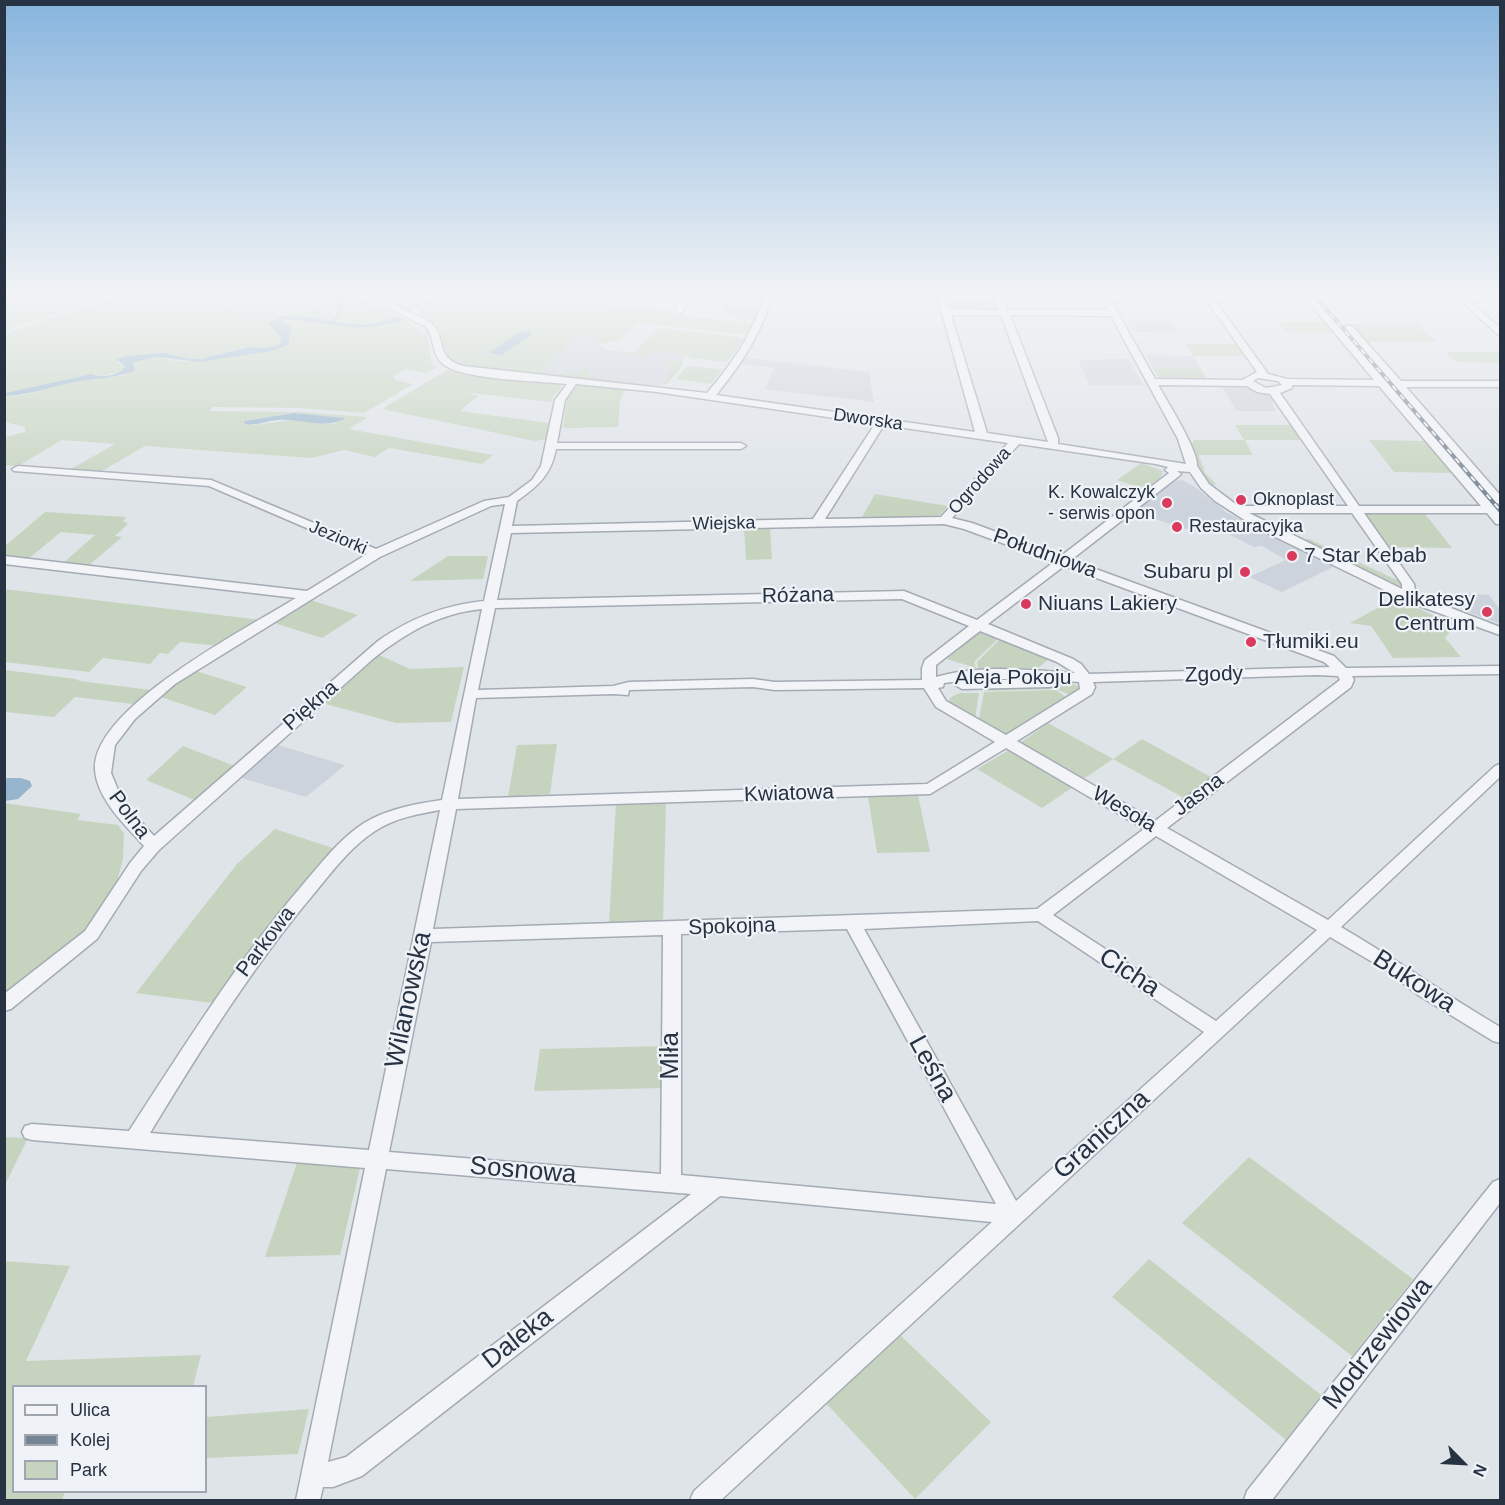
<!DOCTYPE html>
<meta charset="utf-8">
<style>
body{margin:0}
#map{position:relative;width:1505px;height:1505px;overflow:hidden;background:#dfe4e9;font-family:Arial,sans-serif}
canvas{display:block}
.frame{position:absolute;inset:0;border:6px solid #273242;pointer-events:none}
.legend{position:absolute;left:12px;top:1385px;width:195px;height:108px;box-sizing:border-box;background:#eff3f7;border:2px solid #9fa6af;margin:0;padding:8px 10px;list-style:none;font-size:18px;color:#273242}
.legend li{display:flex;align-items:center;gap:12px;height:30px}
.legend b{width:30px;border:2px solid #9fa6af}
.north{position:absolute;left:1433px;top:1433px;width:60px;height:60px;-webkit-text-stroke:4px #eff3f7;paint-order:stroke;rotate:114deg;font-size:16px;font-weight:700;line-height:24px;text-align:center;color:#273242}
.north::after{content:'';display:block;margin:auto;width:21px;height:27px;background:#273242;clip-path:polygon(50% 0,100% 100%,50% 72%,0 100%)}
</style>
<div id="map">
<canvas width="1505" height="1505"></canvas>
<div class="frame"></div>
<ul class="legend">
<li><b style="height:8px;background:#f2f4f7"></b>Ulica</li>
<li><b style="height:8px;background:#778494"></b>Kolej</li>
<li><b style="height:16px;background:#c6d4bf"></b>Park</li>
</ul>
<div class="north">N</div>
</div>
<script>
const ctx = document.querySelector('canvas').getContext('2d');
ctx.lineJoin = 'round';
function paint(path, color) { ctx.fillStyle = color; ctx.fill(path, 'evenodd'); }
function stroke(path, color, width, dash) { ctx.strokeStyle = color; ctx.lineWidth = width; ctx.lineCap = dash ? 'butt' : 'round'; ctx.setLineDash(dash || []); ctx.stroke(path); }
function write(font, color, halo, rows, align = 'center') {
  ctx.font = font + ' Arial,sans-serif'; ctx.lineWidth = 4.5; ctx.setLineDash([]); ctx.textBaseline = 'middle'; ctx.strokeStyle = halo; ctx.fillStyle = color; for (const [text, x, y, turn = 0] of rows) {
    ctx.save(); ctx.translate(x, y); ctx.rotate((+turn || 0) * Math.PI / 180); ctx.textAlign = isNaN(turn) ? turn : align; if (halo) ctx.strokeText(text, 0, 0); ctx.fillText(text, 0, 0); ctx.restore();
  }
}
paint(new Path2D(`
 M 201,295 L 317,295 L 320,308 L 261,320 Z
 M 1310,295 L 1317,295 L 1500,503 L 1500,517 Z
 M 725,305 L 762,307 L 759,320 L 721,316 Z
 M 1127,321 L 1172,321 L 1178,333 L 1133,332 Z
 M 578,334 L 594,335 L 599,344 L 608,350 L 624,352 L 664,352 L 685,356 L 680,369 L 667,384 L 649,387 L 540,375 Z
 M 1145,355 L 1193,356 L 1200,368 L 1153,368 Z
 M 740,357 L 869,372 L 874,402 L 765,389 L 774,368 L 738,364 Z
 M 1129,359 L 1143,385 L 1090,385 L 1078,360 Z
 M 1220,384 L 1244,384 L 1268,391 L 1275,401 L 1272,403 L 1276,411 L 1237,411 Z
 M 1182,480 L 1195,487 L 1226,512 L 1333,567 L 1282,592 L 1249,577 L 1286,560 L 1262,546 L 1254,547 L 1213,526 L 1185,529 L 1132,511 L 1171,481 Z
 M 1463,593 L 1489,595 L 1500,610 L 1500,624 L 1463,610 L 1467,601 Z
 M 275,744 L 344,765 L 345,765 L 306,797 L 238,777 Z`), '#cdd3dc');
paint(new Path2D(`
 M 4,295 L 112,295 L 5,331 Z
 M 119,295 L 201,295 L 261,320 L 320,308 L 317,295 L 354,295 L 399,317 L 383,321 L 358,324 L 306,316 L 283,316 L 271,326 L 281,337 L 279,345 L 264,348 L 249,347 L 201,359 L 190,359 L 163,353 L 116,361 L 125,368 L 123,371 L 102,376 L 91,374 L 5,393 L 4,334 Z
 M 378,295 L 425,295 L 419,305 L 410,311 Z
 M 433,295 L 623,295 L 613,305 L 673,311 L 670,314 L 754,324 L 747,335 L 638,323 L 621,339 L 599,344 L 594,335 L 578,334 L 540,375 C 518,373 461,373 448,355 C 442,347 440,333 437,323 L 422,316 L 420,310 Z
 M 772,295 L 825,295 L 823,305 L 770,303 Z
 M 948,300 L 995,300 L 999,311 L 951,310 Z
 M 285,319 L 355,328 L 374,327 L 405,320 L 427,335 L 432,365 L 438,367 L 424,373 L 405,369 L 394,376 L 395,380 L 413,384 L 364,413 L 300,408 L 213,407 L 209,411 L 299,412 L 368,417 L 349,429 L 493,455 L 482,464 L 389,448 L 375,457 L 344,450 L 311,458 L 145,446 L 102,471 L 71,469 L 115,444 L 62,440 L 18,466 L 5,465 L 5,437 L 25,432 L 25,427 L 5,422 L 5,396 L 23,395 L 77,381 L 124,375 C 128,370 131,363 136,360 C 149,353 163,359 177,361 C 214,364 252,352 288,345 L 291,331 L 282,321 ZM 294,413 L 344,418 L 333,424 L 298,419 L 255,425 L 244,421 Z
 M 1277,322 L 1326,322 L 1335,333 L 1286,333 Z
 M 1347,324 L 1419,324 L 1436,342 L 1363,342 Z
 M 657,328 L 660,328 L 745,338 L 727,362 L 689,358 L 689,355 L 685,355 L 680,369 L 667,384 L 660,385 L 664,384 L 673,366 L 664,364 L 667,361 L 678,362 L 683,354 L 654,352 L 648,358 L 607,351 L 634,352 Z
 M 1185,344 L 1236,344 L 1244,356 L 1193,356 Z
 M 1446,352 L 1500,352 L 1500,363 L 1456,362 Z
 M 687,366 L 722,369 L 711,384 L 676,379 Z
 M 584,368 L 588,368 L 589,376 L 635,383 L 633,385 L 560,376 L 560,373 L 579,372 Z
 M 1153,368 L 1200,368 L 1208,380 L 1160,380 Z
 M 447,370 L 489,377 L 565,382 L 552,398 L 552,402 L 472,393 L 471,395 L 478,396 L 460,411 L 549,423 L 547,439 L 535,441 L 382,409 Z
 M 579,383 L 626,388 L 620,401 L 618,427 L 563,428 L 567,398 Z
 M 1235,425 L 1292,425 L 1301,440 L 1245,440 L 1253,455 L 1199,455 L 1205,473 L 1216,484 L 1212,485 L 1203,476 L 1190,443 L 1194,443 L 1193,440 L 1244,440 Z
 M 1369,440 L 1427,441 L 1453,473 L 1394,472 Z
 M 1141,463 L 1163,471 L 1160,478 L 1145,489 L 1117,480 Z
 M 875,494 L 948,506 L 938,517 L 861,519 Z
 M 1248,510 L 1305,540 L 1309,539 L 1397,580 L 1379,553 L 1382,553 L 1405,587 L 1398,586 L 1247,513 Z
 M 1360,510 L 1422,510 L 1452,548 L 1387,547 Z
 M 45,512 L 126,517 L 123,521 L 128,524 L 115,536 L 122,537 L 87,567 L 62,564 L 95,535 L 61,532 L 28,559 L 5,556 L 5,546 Z
 M 770,526 L 772,559 L 746,560 L 744,527 Z
 M 448,556 L 488,556 L 483,579 L 410,581 Z
 M 1372,585 L 1430,614 L 1458,622 L 1445,638 L 1461,657 L 1393,658 L 1371,626 L 1350,623 L 1396,598 Z
 M 4,589 L 261,620 L 219,646 L 180,642 L 168,654 L 160,653 L 150,664 L 103,658 L 89,672 L 5,662 Z
 M 307,599 L 358,615 L 322,638 L 271,622 Z
 M 979,631 L 985,631 L 999,638 L 974,662 L 976,668 L 947,659 Z
 M 1001,638 L 1045,658 L 1049,659 L 1038,668 L 978,668 L 977,662 Z
 M 377,654 L 410,669 L 464,667 L 451,722 L 396,723 L 322,703 Z
 M 5,670 L 76,679 L 80,681 L 151,690 L 133,704 L 75,697 L 54,717 L 5,712 Z
 M 193,670 L 247,687 L 215,715 L 155,695 Z
 M 1063,683 L 1073,684 L 1082,688 L 1070,695 L 1056,689 L 984,691 L 984,688 L 1033,687 Z
 M 1056,690 L 1068,699 L 1008,736 L 979,719 L 984,692 Z
 M 960,693 L 979,693 L 975,719 L 947,704 L 951,697 Z
 M 1048,723 L 1113,759 L 1142,739 L 1211,777 L 1184,798 L 1113,759 L 1082,780 L 1020,743 Z
 M 557,744 L 550,794 L 508,797 L 517,745 Z
 M 183,746 L 235,766 L 197,801 L 146,780 Z
 M 1009,750 L 1073,787 L 1042,808 L 977,769 Z
 M 918,795 L 930,852 L 877,853 L 868,796 Z
 M 666,802 L 663,922 L 609,923 L 616,803 Z
 M 5,803 L 81,814 L 77,820 L 118,825 L 124,834 L 123,859 L 116,885 L 80,940 L 5,998 Z
 M 275,829 L 336,849 L 272,920 L 212,1003 L 136,993 L 237,864 Z
 M 663,1046 L 663,1088 L 534,1091 L 540,1049 Z
 M 5,1137 L 28,1138 L 5,1185 Z
 M 1249,1157 L 1413,1279 L 1352,1356 L 1182,1223 Z
 M 298,1160 L 360,1168 L 340,1255 L 265,1257 Z
 M 1149,1259 L 1321,1395 L 1286,1440 L 1112,1297 Z
 M 4,1261 L 70,1266 L 26,1361 L 201,1355 L 193,1386 L 14,1386 L 14,1492 L 65,1492 L 62,1500 L 5,1500 Z
 M 898,1333 L 991,1422 L 915,1499 L 823,1400 Z
 M 309,1409 L 298,1454 L 206,1458 L 206,1417 Z`), '#c6d4bf');
paint(new Path2D(`
 M 283,316 C 309,314 332,322 358,324 C 372,325 386,320 399,317 L 405,320 L 374,327 L 355,328 L 285,319 L 282,321 L 290,326 L 291,331 L 288,345 L 272,351 L 200,362 L 157,357 L 133,362 L 135,370 C 116,379 95,378 75,382 C 51,387 29,395 5,396 L 5,393 L 91,374 C 101,378 118,376 125,367 L 116,359 L 128,356 L 163,353 L 190,359 L 201,359 L 249,347 L 264,348 L 279,345 L 281,337 L 268,323 Z
 M 527,330 L 532,332 L 531,335 L 502,355 L 489,353 L 518,333 Z
 M 294,413 L 345,418 C 327,430 299,418 278,420 C 267,421 256,426 245,424 L 244,421 Z
 M 5,778 L 21,778 L 30,781 L 32,786 L 18,799 L 5,801 Z`), '#97b5cc');
stroke(new Path2D(`
 M 332,321 L 339,315 L 342,302 L 338,295`), '#97b5cc', 2);
const minor = new Path2D(`
 M 363,295 L 374,295 L 432,323 C 447,340 435,358 463,366 L 707,393 C 735,360 751,336 765,295 L 773,295 C 760,335 743,362 716,395 L 975,432 L 937,295 L 945,295 L 950,309 L 999,310 L 994,295 L 1002,295 L 1008,310 L 1108,310 L 1100,295 L 1108,295 L 1155,379 L 1242,380 L 1257,372 L 1203,295 L 1211,295 L 1268,374 L 1287,379 L 1374,380 L 1303,295 L 1312,295 L 1495,508 L 1500,514 L 1500,524 L 1496,524 L 1487,513 L 1364,513 L 1414,584 L 1415,590 L 1412,593 L 1500,627 L 1500,635 L 1411,603 L 1257,528 L 1215,501 L 1201,488 L 1190,472 L 1177,471 L 1181,474 L 1179,476 L 1071,560 L 1334,656 L 1346,668 L 1500,666 L 1500,674 L 1352,676 L 1354,680 L 1351,687 L 1167,828 L 1328,920 L 1495,766 L 1500,764 L 1500,777 L 1341,927 C 1396,959 1446,995 1500,1027 L 1500,1043 L 1493,1041 L 1418,995 L 1386,970 L 1330,937 L 721,1500 L 690,1500 L 694,1491 L 992,1222 L 720,1196 L 362,1476 L 333,1487 L 323,1487 L 320,1500 L 296,1500 L 365,1168 L 32,1140 L 25,1138 L 22,1132 L 25,1126 L 32,1124 L 129,1131 C 183,1048 235,964 300,888 C 319,866 338,840 364,823 C 387,809 415,804 442,800 L 482,609 C 440,613 407,632 374,658 L 159,850 L 141,871 L 97,939 L 11,1009 L 4,1011 L 4,994 L 85,931 L 130,863 L 144,846 C 126,826 97,799 95,770 C 91,708 249,627 296,598 L 4,564 L 4,556 L 307,591 L 367,554 L 209,486 L 14,471 L 12,469 L 18,466 L 211,480 L 376,549 L 484,501 L 509,497 L 532,480 L 541,466 L 555,400 L 567,384 C 541,381 460,380 443,364 C 431,354 435,338 426,327 ZM 951,315 L 1001,315 L 1048,442 L 987,433 ZM 1010,315 L 1111,316 L 1178,439 L 1186,464 L 1058,444 L 1058,438 ZM 1258,378 L 1278,381 L 1282,385 L 1266,388 L 1253,381 ZM 576,384 L 657,392 L 875,424 L 813,519 L 512,526 L 517,501 C 538,486 551,475 556,449 L 741,449 L 746,446 L 741,443 L 557,443 L 565,400 ZM 1158,385 L 1247,386 L 1257,392 L 1270,394 L 1348,506 L 1238,506 L 1209,484 L 1197,466 C 1199,452 1167,401 1158,385 ZM 1292,385 L 1379,386 L 1481,506 L 1359,506 L 1280,393 L 1292,388 ZM 884,425 L 1008,443 L 941,517 L 825,519 ZM 1019,444 L 1156,464 L 1168,467 L 1165,470 L 1169,473 L 1061,556 L 972,523 L 952,518 ZM 505,504 L 484,601 C 444,605 411,618 378,641 L 154,836 L 123,802 L 111,773 L 115,745 L 135,719 L 175,684 L 380,557 L 491,506 ZM 1249,513 L 1352,513 L 1402,584 L 1402,589 ZM 944,524 L 964,529 L 1054,562 L 977,620 L 904,591 L 497,600 L 511,533 ZM 1064,566 L 1324,662 L 1330,667 L 1089,674 L 1081,664 L 1073,659 L 988,624 ZM 902,599 L 969,626 L 925,660 L 922,668 L 922,680 L 775,682 L 753,679 L 629,682 L 613,686 L 478,690 L 495,608 ZM 980,631 L 1057,662 L 1075,673 C 1030,670 980,664 936,677 L 936,665 ZM 1316,675 L 1338,676 L 1340,680 L 1155,821 L 1017,741 L 1092,694 L 1095,687 L 1093,682 ZM 979,679 L 1039,679 L 965,681 ZM 1054,680 L 1079,682 L 1080,689 L 1006,735 L 946,701 L 938,688 L 943,687 L 944,683 L 960,681 L 955,685 L 962,689 L 1049,687 L 1054,686 L 1056,683 ZM 753,687 L 775,690 L 924,688 L 936,707 L 995,742 L 927,784 L 458,799 L 476,698 L 613,694 L 628,695 L 629,690 ZM 1006,748 L 1144,829 L 1037,909 L 433,929 L 456,809 L 930,794 ZM 440,810 L 369,1150 L 150,1133 C 200,1051 250,970 312,896 C 331,873 350,847 375,831 C 395,818 417,814 440,810 ZM 1156,836 L 1317,930 L 1216,1021 L 1053,915 ZM 1038,921 L 1204,1032 L 1016,1201 L 864,929 ZM 847,929 L 996,1204 L 681,1175 L 681,934 ZM 663,935 L 661,1174 L 389,1152 L 431,942 ZM 386,1169 L 691,1194 L 346,1457 L 328,1462 Z
 M 682,295 L 690,295 L 683,311 L 679,314 L 675,311 Z
 M 1455,295 L 1464,295 L 1500,328 L 1500,335 L 1497,334 Z
 M 1346,326 L 1352,326 L 1401,381 L 1500,381 L 1500,387 L 1406,387 L 1500,495 L 1500,504 L 1496,503 L 1346,330 Z
 M 1500,1179 L 1500,1203 L 1272,1500 L 1244,1500 L 1247,1491 L 1493,1182 Z`);
stroke(minor, '#a4abb4', 3);
paint(minor, '#f2f4f7');
const rail = new Path2D(`
 M 1314,295 L 1500,510`);
stroke(rail, '#778494', 4);
stroke(rail, '#eff3f7', 2, [6]);
const sky = ctx.createLinearGradient(0, 0, 0, 506);
sky.addColorStop(0, '#87b4dd');
sky.addColorStop(0.58, '#f1f3f5');
sky.addColorStop(1, '#f1f3f500');
ctx.fillStyle = sky;
ctx.fillRect(0, 0, 1505, 506);
for (const [x, y, r, color] of [
 [1241,500,6,"#d93a5d"],
 [1167,503,6,"#d93a5d"],
 [1177,527,6,"#d93a5d"],
 [1292,556,6,"#d93a5d"],
 [1245,572,6,"#d93a5d"],
 [1026,604,6,"#d93a5d"],
 [1487,612,6,"#d93a5d"],
 [1251,642,6,"#d93a5d"]
]) { const dot = new Path2D(); dot.arc(x, y, r, 0, 2 * Math.PI); ctx.fillStyle = color; ctx.fill(dot); stroke(dot, '#eff3f7', 2); }
write('18px', '#273242', '#eff3f7', [
 ["Dworska",868,420,8],
 ["Ogrodowa",980,481,-48],
 ["Wiejska",724,524,-1],
 ["Jeziorki",338,538,23]
]);
write('18px', '#273242', '#eff3f7', [
 ["K. Kowalczyk",1155,493,"right"],
 ["- serwis opon",1155,514,"right"],
 ["Oknoplast",1253,500],
 ["Restauracyjka",1189,527]
], 'left');
write('21px', '#273242', '#eff3f7', [
 ["Południowa",1045,554,20],
 ["Różana",798,596,-1],
 ["Zgody",1214,675,-2],
 ["Aleja Pokoju",1013,678],
 ["Piękna",311,706,-41],
 ["Kwiatowa",789,794,-2],
 ["Jasna",1199,795,-37],
 ["Wesoła",1124,810,30],
 ["Polna",129,815,53],
 ["Spokojna",732,927,-2],
 ["Parkowa",266,942,-53]
]);
write('21px', '#273242', '#eff3f7', [
 ["7 Star Kebab",1304,556],
 ["Subaru pl",1233,572,"right"],
 ["Delikatesy",1475,600,"right"],
 ["Centrum",1475,624,"right"],
 ["Niuans Lakiery",1038,604],
 ["Tłumiki.eu",1263,642]
], 'left');
write('26px', '#273242', '#eff3f7', [
 ["Cicha",1129,973,33],
 ["Bukowa",1414,982,33],
 ["Wilanowska",409,1000,-78],
 ["Miła",671,1056,-90],
 ["Leśna",932,1069,61],
 ["Graniczna",1102,1135,-42],
 ["Sosnowa",523,1171,5],
 ["Daleka",518,1339,-38],
 ["Modrzewiowa",1378,1344,-52]
]);
</script>
